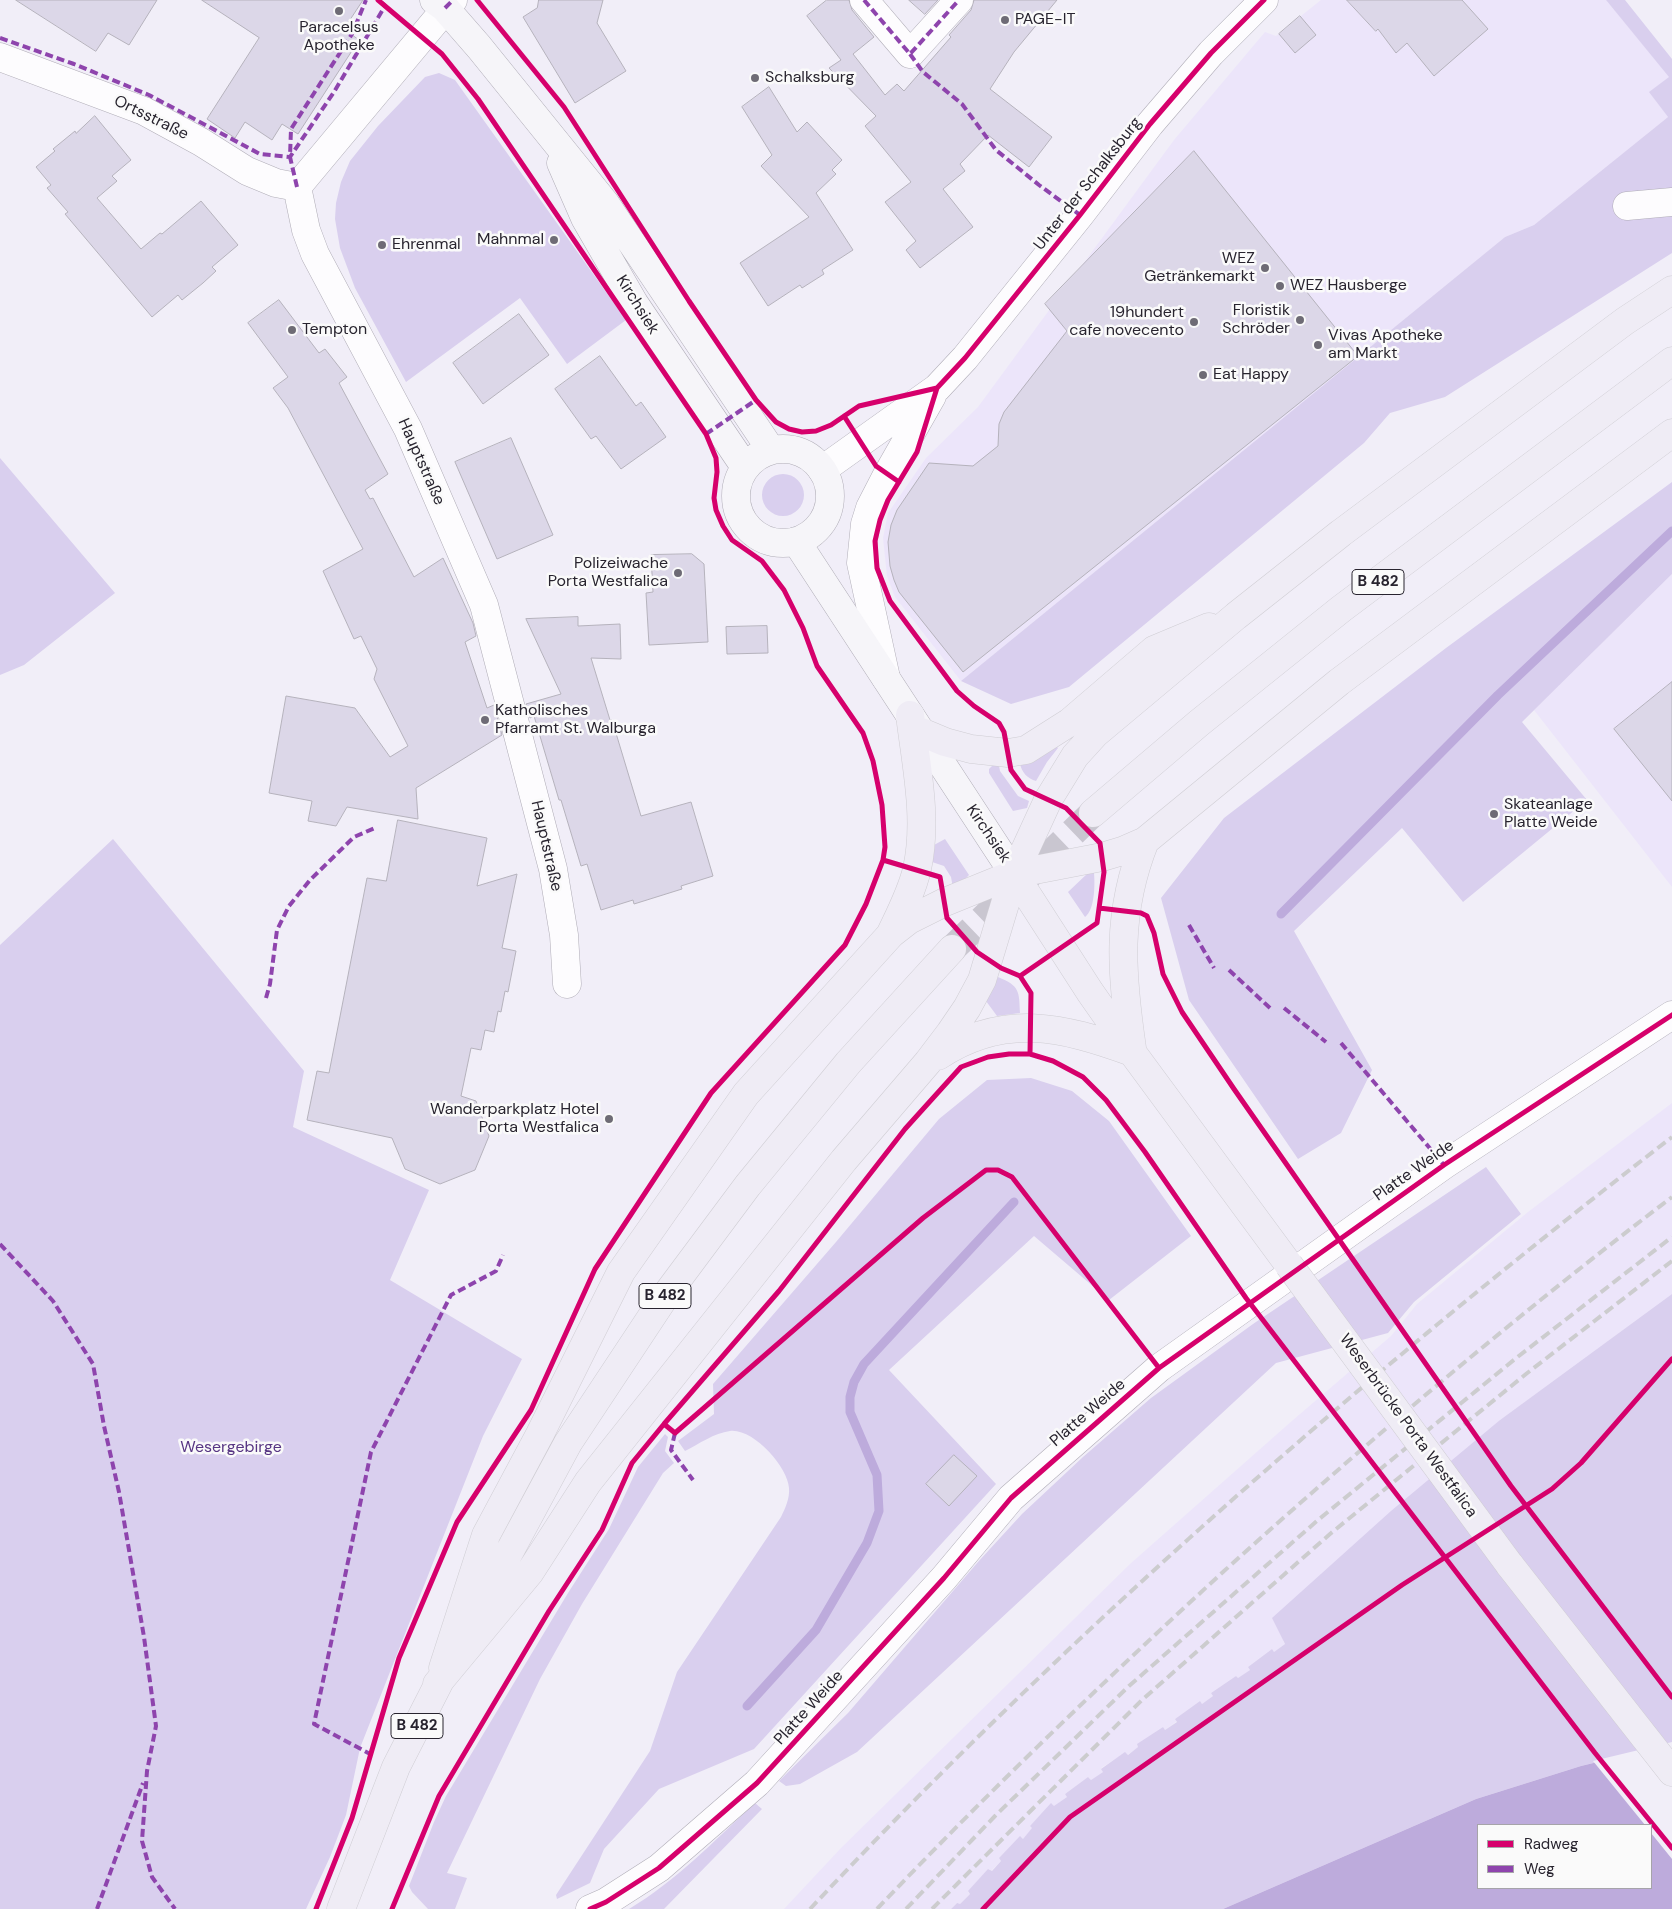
<!DOCTYPE html>
<meta charset="utf-8">
<style>
body{margin:0}
#map{position:relative;width:1672px;height:1909px;overflow:hidden;background:#f1eef8;font-family:"DM Sans",sans-serif}
canvas{display:block}
.legend{position:absolute;left:1477px;top:1824px;width:175px;height:65px;box-sizing:border-box;background:#fafafa;border:1px solid #a6a4a9;margin:0;padding:6px 9px;list-style:none;font-size:15px;color:#28242f}
.legend li{display:flex;align-items:center;gap:10px;height:25px}
.legend b{width:25px;border:1px solid #a6a4a9}
</style>
<div id="map">
<canvas width="1672" height="1909"></canvas>
<ul class="legend">
<li><b style="height:6px;background:#d6006c"></b>Radweg</li>
<li><b style="height:6px;background:#8e44ad"></b>Weg</li>
</ul>
</div>
<script>
const ctx = document.querySelector('canvas').getContext('2d');
ctx.lineJoin = 'round';
function paint(path, color) { ctx.fillStyle = color; ctx.fill(path, 'evenodd'); }
function stroke(path, color, width, dash) { ctx.strokeStyle = color; ctx.lineWidth = width; ctx.lineCap = dash ? 'butt' : 'round'; ctx.setLineDash(dash || []); ctx.stroke(path); }
function write(font, color, halo, rows, align = 'center') {
  ctx.font = font + ' "DM Sans",sans-serif'; ctx.lineWidth = 5; ctx.setLineDash([]); ctx.textBaseline = 'middle'; ctx.strokeStyle = halo; ctx.fillStyle = color; for (const [text, x, y, turn = 0] of rows) {
    ctx.save(); ctx.translate(x, y); ctx.rotate((+turn || 0) * Math.PI / 180); ctx.textAlign = isNaN(turn) ? turn : align; if (halo) ctx.strokeText(text, 0, 0); ctx.fillText(text, 0, 0); ctx.restore();
  }
}
paint(new Path2D(`
 M 1321,0 L 1606,0 L 1670,77 L 1650,92 L 1668,117 L 1534,225 L 1505,237 L 961,681 L 895,597 L 887,576 L 883,538 L 888,513 L 926,458 L 978,407 L 1174,140 L 1265,32 L 1276,36 Z
 M 1672,574 L 1672,887 L 1534,710 Z
 M 1672,1103 L 1672,1294 L 1500,1420 L 1283,1641 L 1285,1644 L 1274,1652 L 1272,1649 L 1248,1667 L 1250,1670 L 1238,1678 L 1236,1676 L 1211,1693 L 1213,1696 L 1202,1704 L 1200,1701 L 1175,1719 L 1177,1721 L 1165,1730 L 1163,1727 L 1137,1745 L 1139,1747 L 1127,1755 L 1125,1753 L 1101,1768 L 1103,1772 L 1091,1780 L 1088,1777 L 1065,1794 L 1067,1797 L 1054,1807 L 1052,1804 L 1030,1826 L 1033,1828 L 1023,1839 L 1020,1837 L 999,1858 L 1001,1861 L 991,1871 L 989,1869 L 968,1892 L 970,1894 L 959,1905 L 957,1903 L 951,1909 L 784,1909 L 841,1848 L 1130,1564 L 1293,1420 L 1391,1336 L 1417,1304 L 1528,1212 Z`), '#ece5fa');
paint(new Path2D(`
 M 1606,0 L 1625,0 L 1672,59 L 1672,253 L 1445,397 L 1390,413 L 1364,443 L 1069,687 L 1011,704 L 961,681 L 1505,237 L 1534,225 L 1668,117 L 1649,92 L 1669,77 Z
 M 439,73 L 455,80 L 626,320 L 567,364 L 520,298 L 406,382 L 355,288 L 340,248 L 335,219 L 336,203 L 341,182 L 350,161 L 378,126 L 425,77 Z
 M 0,458 L 115,593 L 24,665 L 0,675 Z
 M762 495a21 21 0 1 1 42 0a21 21 0 1 1-42 0Z
 M 1672,482 L 1672,574 L 1522,722 L 1587,800 L 1463,902 L 1402,828 L 1294,931 L 1372,1070 L 1341,1133 L 1298,1159 L 1189,1000 L 1161,898 L 1224,818 L 1446,648 Z
 M 1056,746 L 1058,748 L 1047,762 L 1036,781 C 1028,779 1021,772 1020,763 Z
 M 992,766 L 999,766 L 1000,771 L 1018,796 L 1029,801 L 1027,808 L 1013,811 L 989,773 L 989,769 Z
 M 113,839 L 304,1071 L 293,1127 L 429,1190 L 390,1280 L 522,1359 L 483,1436 L 360,1748 L 346,1815 L 330,1857 L 306,1909 L 0,1909 L 0,945 Z
 M 945,839 L 969,875 L 957,888 L 953,888 L 951,877 L 944,866 L 932,862 L 934,845 Z
 M 1088,873 L 1094,873 C 1095,884 1095,910 1085,917 L 1068,892 Z
 M 998,977 C 1020,986 1019,991 1020,1013 L 997,1016 L 986,1001 Z
 M 1031,1078 L 1072,1091 L 1109,1121 L 1191,1236 L 1109,1300 L 1034,1236 L 889,1370 L 996,1484 L 754,1749 L 659,1789 L 604,1849 L 590,1883 L 557,1899 L 556,1895 L 650,1751 L 677,1672 L 781,1517 C 785,1509 790,1498 789,1488 C 788,1467 753,1428 730,1431 C 714,1433 699,1444 685,1451 L 678,1441 L 714,1414 L 713,1384 L 836,1242 L 939,1119 L 987,1080 Z
 M 1486,1167 L 1521,1214 L 1414,1302 L 1388,1333 L 1276,1363 L 857,1752 L 800,1784 L 786,1786 L 779,1781 L 848,1713 L 978,1562 L 1022,1514 L 1083,1457 L 1151,1398 L 1253,1324 Z
 M 1672,1294 L 1672,1744 L 1581,1766 L 1476,1799 L 1223,1909 L 951,1909 L 957,1903 L 960,1904 L 970,1894 L 968,1891 L 988,1869 L 992,1871 L 1001,1861 L 999,1858 L 1020,1836 L 1023,1839 L 1032,1828 L 1030,1826 L 1051,1803 L 1054,1806 L 1067,1797 L 1065,1794 L 1088,1777 L 1091,1780 L 1103,1772 L 1101,1769 L 1125,1752 L 1128,1755 L 1138,1747 L 1137,1744 L 1163,1727 L 1165,1730 L 1177,1722 L 1175,1719 L 1200,1701 L 1202,1704 L 1213,1696 L 1211,1693 L 1236,1676 L 1238,1678 L 1250,1670 L 1248,1667 L 1272,1649 L 1274,1652 L 1285,1644 L 1272,1618 L 1391,1511 L 1500,1420 Z
 M 665,1434 L 668,1437 L 665,1451 L 674,1463 L 663,1473 L 582,1604 L 540,1679 L 447,1873 L 467,1878 L 455,1909 L 428,1909 L 412,1892 L 409,1886 L 434,1822 L 446,1796 L 568,1593 L 609,1529 L 638,1467 Z
 M 755,1803 L 762,1809 L 664,1909 L 629,1909 C 676,1881 715,1840 755,1803 Z`), '#d9cfee');
paint(new Path2D(`
 M 1672,1744 L 1672,1909 L 1223,1909 L 1476,1799 L 1581,1766 ZM 1478,1825 L 1651,1825 L 1651,1888 L 1478,1888 Z`), '#bdabdc');
paint(new Path2D(`
 M 1672,1742 L 1672,1859 L 1651,1833 L 1651,1825 L 1645,1825 L 1593,1761 Z`), '#f1eef8');
stroke(new Path2D(`
 M 1281,914 L 1498,695 L 1672,531
 M 747,1706 L 816,1630 L 867,1543 L 879,1511 L 877,1475 L 850,1412 L 850,1397 L 854,1382 L 864,1364 L 1014,1202`), '#bdabdc', 9);
const building = new Path2D(`
 M 16,0 L 157,0 L 129,45 L 108,33 L 96,51 Z
 M 202,0 L 363,0 L 344,29 L 359,40 L 298,134 L 282,124 L 272,140 L 245,122 L 235,138 L 207,119 L 259,38 Z
 M 539,0 L 603,0 L 597,23 L 626,71 L 575,103 L 523,17 L 537,8 Z
 M 827,0 L 849,0 L 852,10 L 874,37 L 853,54 L 885,95 L 897,84 L 904,91 L 951,37 L 949,35 L 971,10 L 974,0 L 1057,0 L 1014,52 L 990,89 L 1052,137 L 1029,167 L 988,135 L 960,164 L 965,171 L 943,189 L 973,227 L 920,268 L 906,250 L 916,241 L 885,202 L 911,182 L 865,126 L 876,116 L 829,68 L 841,60 L 807,16 Z
 M 909,0 L 938,0 L 925,14 Z
 M 1347,0 L 1462,0 L 1488,29 L 1434,76 L 1407,43 L 1396,53 L 1378,29 L 1376,31 Z
 M 1300,16 L 1316,35 L 1295,53 L 1279,34 Z
 M 769,87 L 797,132 L 807,122 L 842,160 L 832,170 L 836,174 L 816,193 L 853,250 L 822,270 L 824,274 L 802,288 L 800,285 L 768,306 L 740,263 L 809,217 L 761,166 L 772,155 L 742,107 Z
 M 95,116 L 131,160 L 112,176 L 117,181 L 97,198 L 141,249 L 160,233 L 162,234 L 201,201 L 238,245 L 212,267 L 216,271 L 203,283 L 182,300 L 178,295 L 152,317 L 65,214 L 68,212 L 47,188 L 51,185 L 36,167 L 55,151 L 53,149 L 75,131 L 76,133 Z
 M 1194,151 L 1358,356 L 963,672 L 899,592 L 894,580 L 890,566 L 888,542 L 891,525 L 897,510 L 929,463 L 973,466 L 998,446 L 999,424 L 1004,412 L 1067,331 L 1045,304 Z
 M 279,300 L 319,353 L 325,349 L 347,377 L 339,383 L 388,474 L 365,490 L 370,499 L 373,498 L 414,577 L 443,558 L 473,623 L 476,636 L 465,642 L 487,708 L 494,705 L 502,735 L 416,788 L 418,819 L 347,807 L 336,826 L 308,821 L 312,801 L 269,793 L 286,696 L 355,708 L 390,757 L 408,746 L 374,679 L 377,669 L 361,636 L 354,639 L 323,571 L 363,549 L 288,408 L 273,388 L 288,377 L 248,323 Z
 M 519,314 L 549,355 L 483,404 L 453,363 Z
 M 600,356 L 636,406 L 641,402 L 666,437 L 621,469 L 596,436 L 591,439 L 555,389 Z
 M 511,438 L 553,535 L 497,559 L 455,462 Z
 M 692,554 L 704,564 L 708,642 L 649,645 L 646,593 L 653,592 L 651,555 Z
 M 578,617 L 578,626 L 620,624 L 621,659 L 591,658 L 610,720 L 612,720 L 641,816 L 691,802 L 713,876 L 681,886 L 682,889 L 634,904 L 633,900 L 601,910 L 587,864 L 581,866 L 561,800 L 559,800 L 534,716 L 530,718 L 526,704 L 561,694 L 526,619 Z
 M 767,626 L 768,653 L 727,654 L 726,627 Z
 M 1672,682 L 1672,801 L 1614,729 Z
 M 398,820 L 487,838 L 477,886 L 517,874 L 502,948 L 516,951 L 508,992 L 505,991 L 501,1012 L 498,1011 L 494,1032 L 485,1030 L 481,1050 L 471,1048 L 461,1096 L 476,1101 L 489,1136 L 475,1170 L 440,1184 L 405,1169 L 392,1138 L 307,1120 L 317,1071 L 329,1073 L 367,878 L 386,881 Z
 M 954,1455 L 977,1476 L 949,1506 L 926,1484 Z`);
paint(building, '#dcd7e8');
stroke(building, '#b5b2bc', 1);
stroke(new Path2D(`
 M 952,949 L 1093,813`), '#c9c6d0', 28, [28, 14]);
const street = new Path2D(`
 M 864,0 L 910,54 L 959,0
 M 0,57 L 144,111 L 201,142 L 247,171 L 276,183 L 297,187
 M 297,187 L 306,230 L 315,254 L 408,429 L 484,605 L 553,869 L 564,935 L 567,984
 M 297,187 L 453,0
 M 1627,206 L 1672,202
 M 822,470 L 937,388 L 965,358 L 1080,215 L 1150,124 L 1211,53 L 1264,0
 M 886,678 L 861,563 L 865,524 L 870,508 L 887,475 L 932,396
 M 590,1909 L 606,1902 L 659,1868 L 757,1783 L 944,1578 L 1011,1498 L 1159,1368 L 1444,1165 L 1672,1015`);
const secondary = new Path2D(`
 M 434,0 L 445,8 L 479,47 L 605,203 L 771,450
 M 561,163 L 585,218 L 634,303 L 745,467
 M736 496a47 47 0 1 1 94 0a47 47 0 1 1-94 0Z
 M 796,541 L 1014,874`);
const primary = new Path2D(`
 M 921,732 L 945,742 L 971,749 L 1008,753 L 1026,750 L 1070,722 L 1154,650 L 1209,627
 M 1093,813 L 1199,723 L 1341,609 L 1672,361
 M 1014,874 L 1090,992 L 1132,1052 L 1289,1265
 M 891,933 C 901,912 912,891 917,869 C 928,819 916,765 910,715
 M 1132,1048 C 1121,973 1116,913 1145,841
 M 938,1056 C 1004,1012 1063,1027 1132,1052
 M 1509,1564 L 1672,1772
 M 471,1623 L 568,1443 L 666,1295 L 748,1185 L 848,1063 L 952,949
 M 443,1668 L 486,1535 L 540,1434 L 621,1272 L 746,1094 L 891,934 L 909,920 L 945,902 L 1014,874 L 1102,857 L 1122,851 L 1145,841 L 1339,682 L 1672,433
 M 437,1684 L 530,1572 L 588,1482 L 844,1160 L 928,1062 L 950,1033 L 967,1008 L 982,980 L 1014,874 L 1048,800 L 1075,756 L 1095,734 L 1236,616 L 1341,533 L 1625,321 L 1672,290
 M 341,1909 L 396,1767 L 447,1667`);
stroke(street, '#b0adb7', 29);
stroke(secondary, '#b0adb7', 29);
stroke(primary, '#cfcdd3', 29);
stroke(street, '#fdfcfe', 28);
stroke(secondary, '#f6f5f9', 28);
stroke(primary, '#efecf5', 28);
stroke(new Path2D(`
 M 810,1909 C 1074,1627 1367,1373 1672,1137
 M 877,1909 C 988,1792 1104,1681 1223,1572 C 1368,1441 1517,1315 1672,1197
 M 906,1909 L 995,1816 L 1129,1686 L 1318,1520 L 1515,1359 L 1672,1237
 M 932,1909 L 1142,1700 L 1330,1534 L 1526,1374 L 1672,1261`), '#ccccce', 4, [10, 5]);
const primaryBridge = new Path2D(`
 M 1289,1265 L 1509,1564`);
stroke(primaryBridge, '#cfcdd3', 29, []);
stroke(primaryBridge, '#efecf5', 28);
stroke(new Path2D(`
 M 864,0 L 910,54 L 959,0
 M 445,8 L 453,0
 M 0,38 L 74,64 L 149,95 L 260,154 L 290,157 L 334,92 L 385,6 L 382,3
 M 910,54 L 923,72 L 962,104 L 996,150 L 1039,185 L 1080,215
 M 297,187 L 290,157 L 291,129 L 352,34 L 366,0
 M 706,434 L 756,400
 M 1189,925 L 1214,968
 M 1229,970 L 1270,1008
 M 266,998 L 270,984 L 277,930 L 289,906 L 310,880 L 354,837 L 377,827
 M 1284,1008 L 1326,1042
 M 1341,1043 L 1444,1165
 M 0,1244 L 53,1301 L 93,1364 L 104,1426 L 119,1492 L 144,1637 L 156,1726 L 147,1771 L 142,1841 L 152,1877 L 175,1909
 M 675,1433 L 671,1450 L 693,1480
 M 372,1755 L 314,1724 L 371,1452 L 451,1295 L 496,1271 L 503,1255
 M 97,1909 L 143,1783`), '#8e44ad', 4, [8, 4]);
stroke(new Path2D(`
 M 477,0 L 564,107 L 689,301 L 756,400 L 776,422 L 789,429 L 802,432 L 816,431 L 831,425 L 859,406 L 937,388
 M 844,416 L 876,466 L 899,482
 M 883,860 L 940,877 L 947,918 L 977,952 L 1001,968 L 1020,976 L 1031,993 L 1030,1054
 M 1099,908 L 1141,913 L 1147,916 L 1154,933 L 1163,974 L 1182,1012 L 1234,1089 L 1511,1486 L 1672,1697
 M 1020,976 L 1097,923 L 1104,872 L 1100,843 L 1066,808 L 1025,789 L 1011,770 L 1004,732 L 999,723 L 974,706 L 957,691 L 890,601 L 877,568 L 875,541 L 880,520 L 888,500 L 917,452 L 937,388 L 965,358 L 1080,215 L 1150,124 L 1211,53 L 1264,0
 M 664,1424 L 675,1433 L 923,1218 L 986,1170 L 998,1170 L 1012,1177 L 1159,1368
 M 316,1909 L 352,1818 L 399,1658 L 457,1522 L 531,1410 L 595,1269 L 711,1093 L 845,945 L 866,904 L 883,860 L 885,847 L 882,805 L 873,761 L 863,733 L 817,666 L 803,628 L 784,590 L 762,561 L 732,540 L 723,526 L 716,510 L 714,498 L 717,472 L 716,458 L 706,434 L 478,99 L 442,54 L 378,0
 M 392,1909 L 439,1796 L 549,1611 L 602,1530 L 632,1463 L 664,1424 L 779,1291 L 905,1129 L 961,1067 L 988,1057 L 1009,1054 L 1030,1054 L 1053,1061 L 1083,1077 L 1106,1100 L 1145,1152 L 1246,1298 L 1595,1753 L 1672,1848
 M 590,1909 L 606,1902 L 659,1868 L 757,1783 L 944,1578 L 1011,1498 L 1159,1368 L 1444,1165 L 1672,1015
 M 983,1909 L 1070,1817 L 1402,1585 L 1552,1489 L 1581,1463 L 1672,1359`), '#d6006c', 5);
for (const [x, y, r, color] of [
 [339,11,5,"#6e6b75"],
 [1005,20,5,"#6e6b75"],
 [755,78,5,"#6e6b75"],
 [554,240,5,"#6e6b75"],
 [382,245,5,"#6e6b75"],
 [1265,268,5,"#6e6b75"],
 [1280,286,5,"#6e6b75"],
 [1300,320,5,"#6e6b75"],
 [1194,322,5,"#6e6b75"],
 [292,330,5,"#6e6b75"],
 [1318,345,5,"#6e6b75"],
 [1203,375,5,"#6e6b75"],
 [678,573,5,"#6e6b75"],
 [485,720,5,"#6e6b75"],
 [1494,814,5,"#6e6b75"],
 [609,1119,5,"#6e6b75"]
]) { const dot = new Path2D(); dot.arc(x, y, r, 0, 2 * Math.PI); ctx.fillStyle = color; ctx.fill(dot); stroke(dot, '#fafafa', 2); }
for (const [x, y, w] of [
 [1378,582,52],
 [665,1296,52],
 [417,1726,52]
]) { const box = new Path2D(); box.roundRect(x - w / 2, y - 12.5, w, 25, 4); ctx.fillStyle = '#fafafa'; ctx.fill(box); stroke(box, '#28242f', 1); }
write('bold 15px', '#28242f', null, [
 ["B 482",1378,582],
 ["B 482",665,1296],
 ["B 482",417,1726]
]);
write('16px', '#28242f', '#fafafa', [
 ["PAGE-IT",1015,20],
 ["Paracelsus",339,28,"center"],
 ["Apotheke",339,46,"center"],
 ["Schalksburg",765,78],
 ["Mahnmal",544,240,"right"],
 ["Ehrenmal",392,245],
 ["WEZ",1255,259,"right"],
 ["Getränkemarkt",1255,277,"right"],
 ["WEZ Hausberge",1290,286],
 ["Floristik",1290,311,"right"],
 ["Schröder",1290,329,"right"],
 ["19hundert",1184,313,"right"],
 ["cafe novecento",1184,331,"right"],
 ["Tempton",302,330],
 ["Vivas Apotheke",1328,336],
 ["am Markt",1328,354],
 ["Eat Happy",1213,375],
 ["Polizeiwache",668,564,"right"],
 ["Porta Westfalica",668,582,"right"],
 ["Katholisches",495,711],
 ["Pfarramt St. Walburga",495,729],
 ["Skateanlage",1504,805],
 ["Platte Weide",1504,823],
 ["Wanderparkplatz Hotel",599,1110,"right"],
 ["Porta Westfalica",599,1128,"right"]
], 'left');
write('16px', '#28242f', '#fafafa', [
 ["Ortsstraße",151,118,26],
 ["Unter der Schalksburg",1088,184,-52],
 ["Kirchsiek",637,305,58],
 ["Hauptstraße",421,462,66],
 ["Kirchsiek",988,834,56],
 ["Hauptstraße",546,846,77],
 ["Platte Weide",1414,1171,-35],
 ["Platte Weide",1088,1413,-41],
 ["Weserbrücke Porta Westfalica",1408,1426,54],
 ["Platte Weide",809,1708,-48]
]);
write('16px', '#573583', '#fafafa', [
 ["Wesergebirge",231,1448]
]);
</script>
